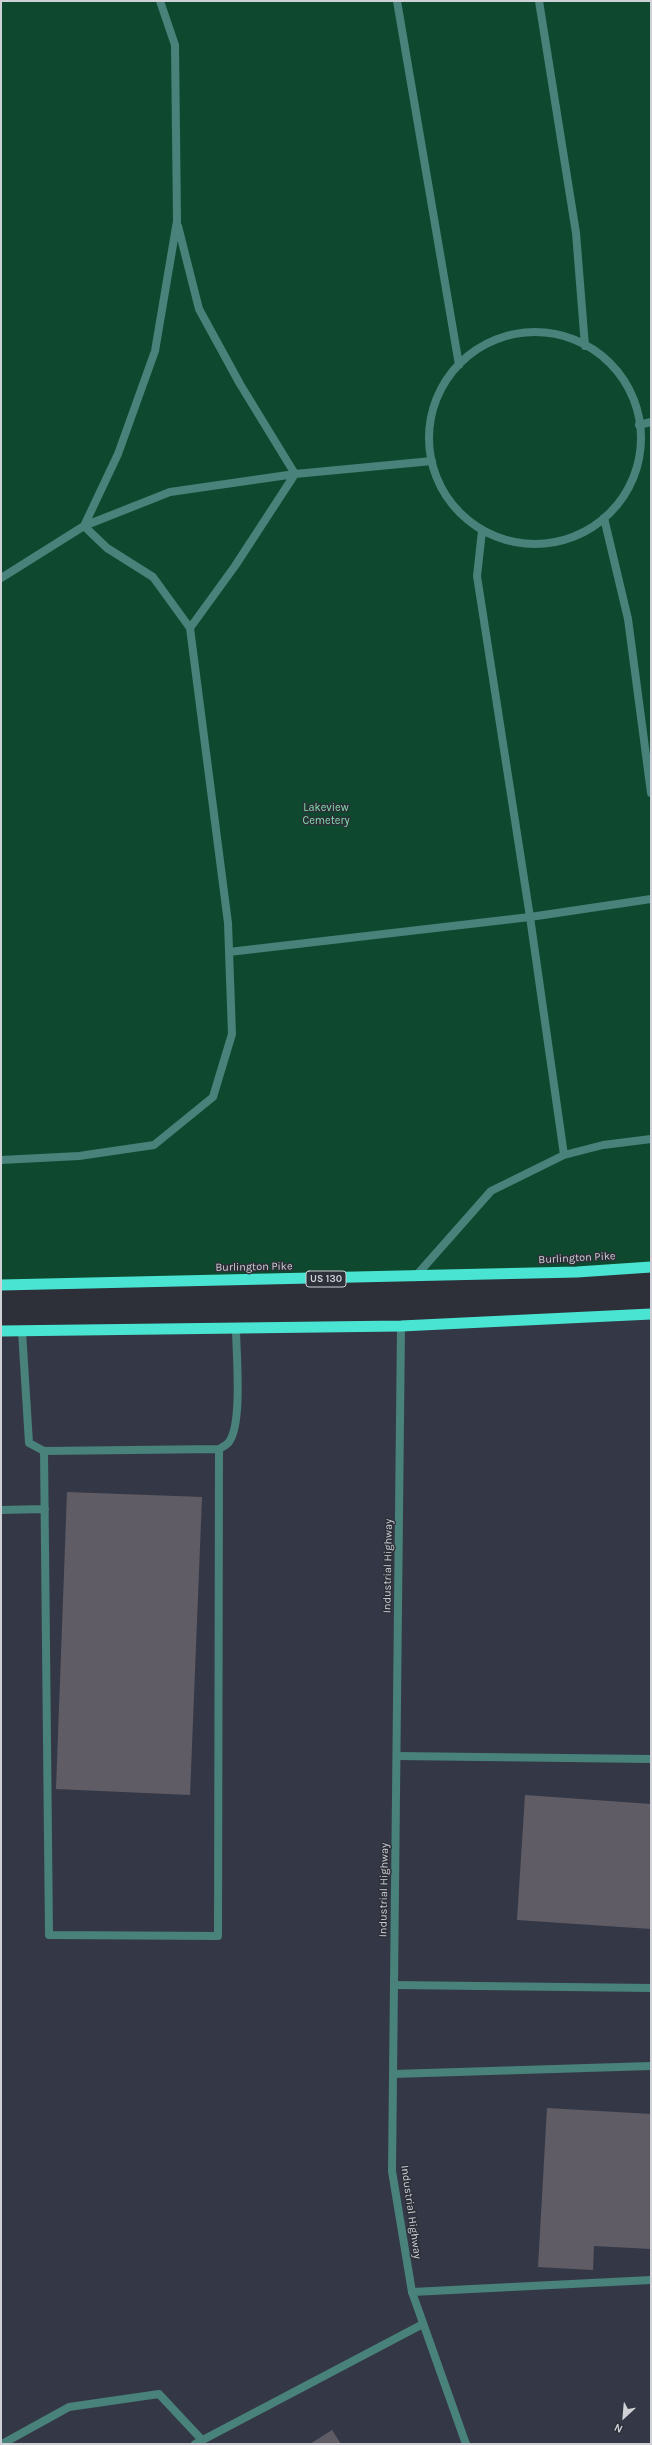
<!DOCTYPE html>
<style>
body{margin:0}
#map{position:relative;width:652px;height:2445px;overflow:hidden;background:#2d3038;font-family:Karla,sans-serif}
canvas{display:block}
.frame{position:absolute;inset:0;border:2px solid #d0d1d7;pointer-events:none}
.north{position:absolute;left:604px;top:2397px;width:40px;height:40px;-webkit-text-stroke:3px #2d3038;paint-order:stroke;rotate:206deg;font-size:11px;font-weight:700;line-height:16px;text-align:center;color:#d0d1d7}
.north::after{content:'';display:block;margin:auto;width:14px;height:18px;background:#d0d1d7;clip-path:polygon(50% 0,100% 100%,50% 72%,0 100%)}
</style>
<div id="map">
<canvas width="652" height="2445"></canvas>
<div class="frame"></div>
<div class="north">N</div>
</div>
<script>
const ctx = document.querySelector('canvas').getContext('2d');
ctx.lineJoin = 'round';
function paint(path, color) { ctx.fillStyle = color; ctx.fill(path, 'evenodd'); }
function stroke(path, color, width, dash) { ctx.strokeStyle = color; ctx.lineWidth = width; ctx.lineCap = dash ? 'butt' : 'round'; ctx.setLineDash(dash || []); ctx.stroke(path); }
function write(font, color, halo, rows, align = 'center') {
  ctx.font = font + ' Karla,sans-serif'; ctx.lineWidth = 3; ctx.setLineDash([]); ctx.textBaseline = 'middle'; ctx.strokeStyle = halo; ctx.fillStyle = color; for (const [text, x, y, turn = 0] of rows) {
    ctx.save(); ctx.translate(x, y); ctx.rotate((+turn || 0) * Math.PI / 180); ctx.textAlign = isNaN(turn) ? turn : align; if (halo) ctx.strokeText(text, 0, 0); ctx.fillText(text, 0, 0); ctx.restore();
  }
}
paint(new Path2D(`
 M 651,1314 L 651,2444 L 1,2444 L 1,1331 Z`), '#343846');
paint(new Path2D(`
 M 1,1 L 651,1 L 651,1267 L 1,1285 Z`), '#0e492f');
paint(new Path2D(`
 M 67,1492 L 202,1497 L 190,1795 L 56,1789 Z
 M 525,1795 L 651,1804 L 651,1929 L 517,1920 Z
 M 547,2108 L 651,2114 L 651,2249 L 594,2246 L 593,2270 L 538,2267 Z
 M 332,2430 L 341,2444 L 310,2444 Z`), '#605c65');
stroke(new Path2D(`
 M 397,1 L 459,365
 M 539,1 L 576,233 L 585,346
 M 178,226 L 199,309 L 240,384 L 295,474 L 235,566 L 190,628
 M429 438a106 106 0 1 1 212 0a106 106 0 1 1-212 0Z
 M 639,425 L 651,422
 M 604,518 L 628,619 L 651,793
 M 1,578 L 84,526 L 118,454 L 155,351 L 177,221 L 175,45 L 160,1
 M 229,952 L 530,917 L 477,576 L 482,531
 M 564,1155 L 530,917 L 651,899
 M 1,1160 L 79,1156 L 154,1145 L 213,1097 L 232,1034 L 228,923 L 190,628 L 153,577 L 107,548 L 84,526 L 170,492 L 295,474 L 432,461
 M 415,1277 L 491,1191 L 564,1155 L 603,1145 L 651,1139
 M 22,1331 L 29,1443 L 44,1451 L 219,1449 C 222,1447 227,1445 229,1442 C 243,1423 236,1352 236,1328
 M 44,1451 L 49,1935 L 218,1936 L 219,1449
 M 1,1510 L 45,1509
 M 397,1756 L 651,1759
 M 394,1985 L 651,1988
 M 393,2074 L 651,2066
 M 412,2292 L 651,2280
 M 2,2444 L 69,2407 L 159,2394 L 202,2440
 M 195,2444 L 423,2324`), '#48827a', 8);
stroke(new Path2D(`
 M 401,1326 L 392,2171 L 412,2292 L 466,2444`), '#48827a', 8);
stroke(new Path2D(`
 M 1,1285 L 577,1272 L 651,1267
 M 1,1331 L 401,1326 L 651,1314`), '#4ae4d2', 11);
for (const [x, y, w] of [
 [326,1279,40]
]) { const box = new Path2D(); box.roundRect(x - w / 2, y - 8, w, 16, 3); ctx.fillStyle = '#2d3038'; ctx.fill(box); stroke(box, '#d0d1d7', 1); }
write('bold 10px', '#d0d1d7', null, [
 ["US 130",326,1279]
]);
write('11px', '#84ddad', '#2d3038', [
 ["Lakeview",326,808],
 ["Cemetery",326,821]
]);
write('11px', '#d0d1d7', '#2d3038', [
 ["Burlington Pike",577,1258,-3],
 ["Burlington Pike",254,1267,-1],
 ["Industrial Highway",388,1566,-89],
 ["Industrial Highway",384,1890,-89],
 ["Industrial Highway",411,2212,82]
]);
</script>
